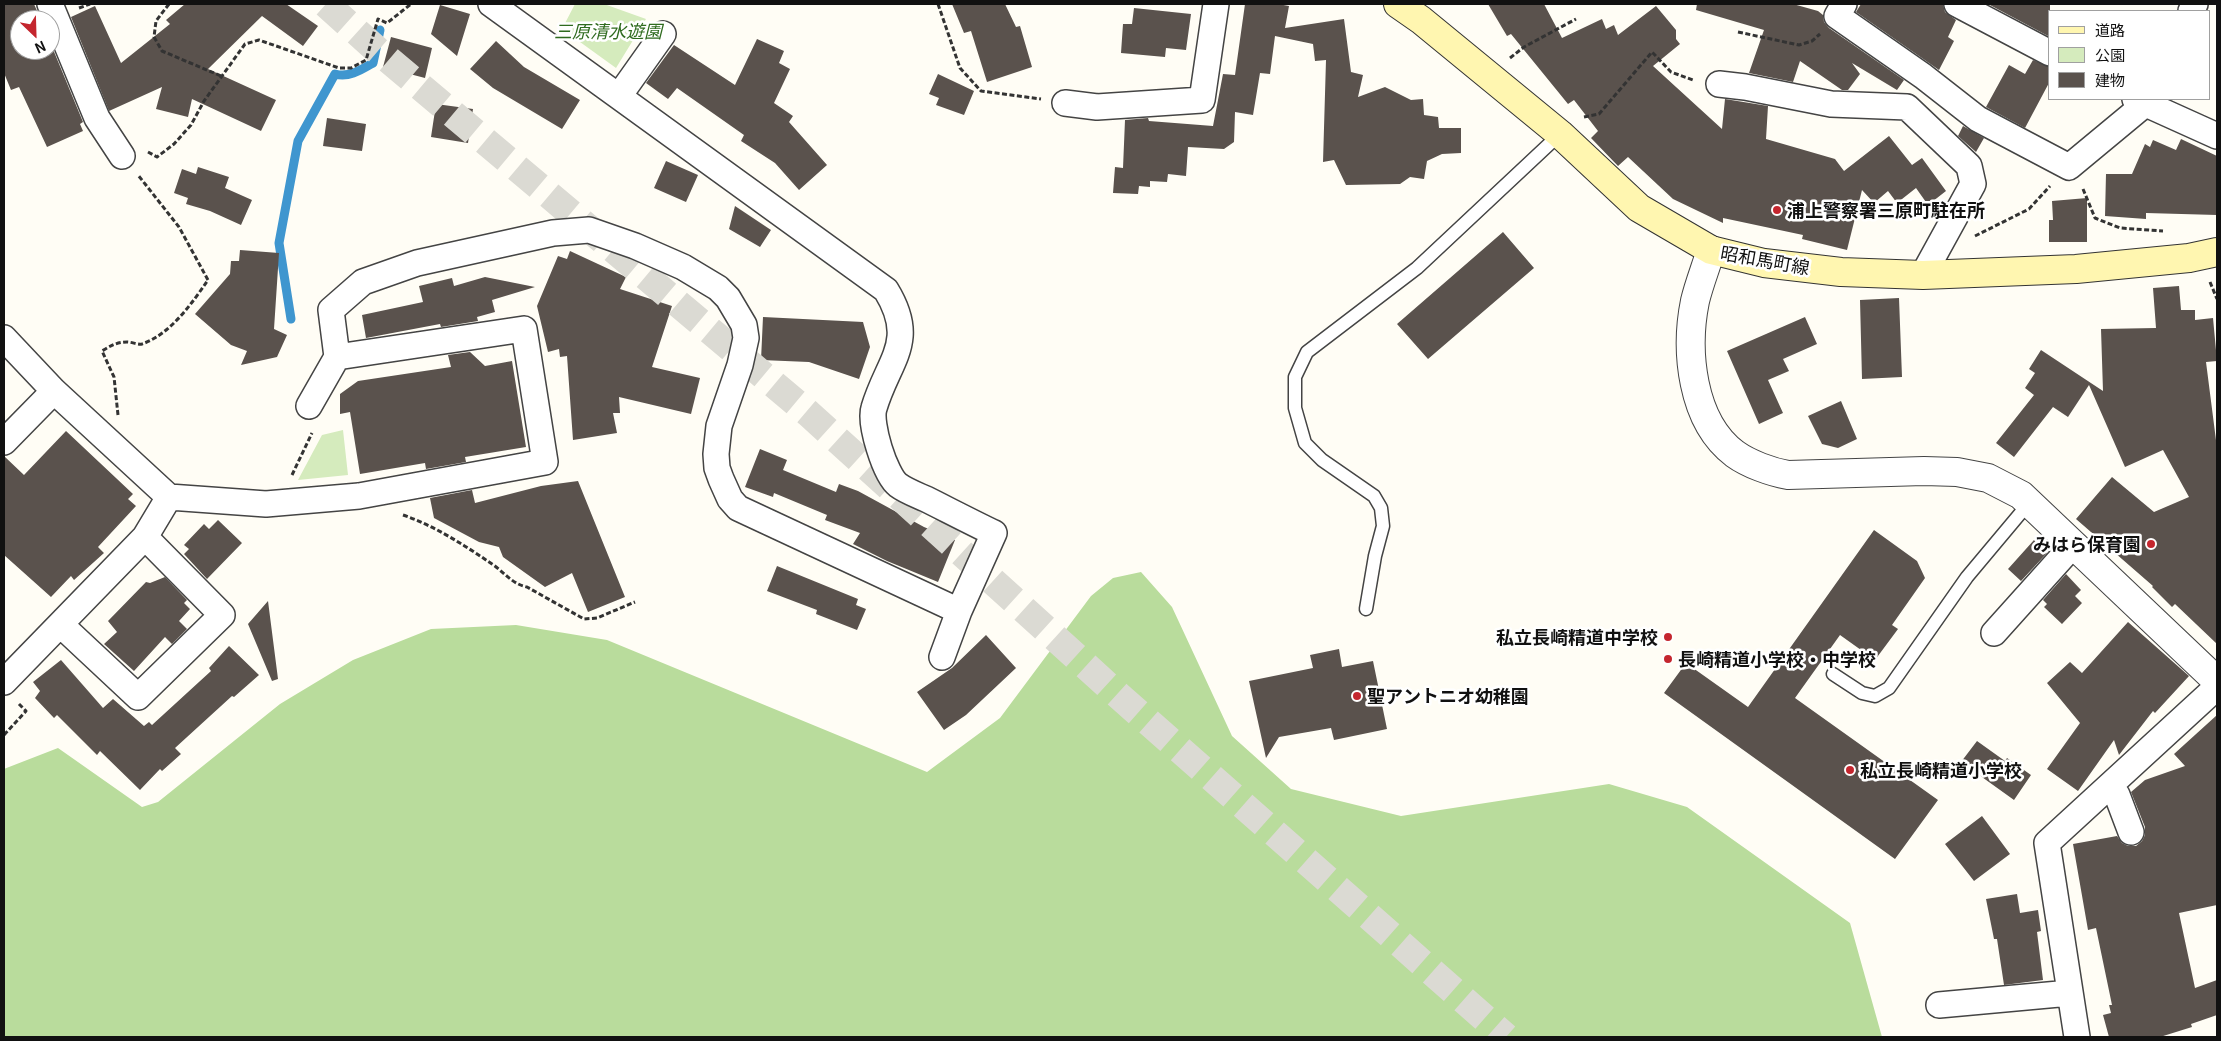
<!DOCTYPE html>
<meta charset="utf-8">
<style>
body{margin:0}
#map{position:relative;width:2221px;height:1041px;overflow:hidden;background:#fffdf5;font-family:Georgia,"Noto Sans JP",serif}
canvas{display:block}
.frame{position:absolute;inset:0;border:5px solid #111;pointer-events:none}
.legend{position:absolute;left:2048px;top:10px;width:162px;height:90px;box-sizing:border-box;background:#fff;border:1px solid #a0a0a0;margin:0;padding:6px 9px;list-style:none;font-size:15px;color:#111}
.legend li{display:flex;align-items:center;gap:10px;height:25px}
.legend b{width:25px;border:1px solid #a0a0a0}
.north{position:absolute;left:10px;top:10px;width:50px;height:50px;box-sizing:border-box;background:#fff;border:1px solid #a0a0a0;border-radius:50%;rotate:156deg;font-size:14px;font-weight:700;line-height:20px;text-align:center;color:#111}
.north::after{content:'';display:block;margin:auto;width:18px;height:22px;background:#c4262e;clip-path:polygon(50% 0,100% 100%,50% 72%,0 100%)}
</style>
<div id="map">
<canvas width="2221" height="1041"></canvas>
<div class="frame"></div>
<ul class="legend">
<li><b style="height:6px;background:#fff6b0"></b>道路</li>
<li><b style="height:14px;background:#d5ebbd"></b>公園</li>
<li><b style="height:14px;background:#5a524d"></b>建物</li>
</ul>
<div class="north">N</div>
</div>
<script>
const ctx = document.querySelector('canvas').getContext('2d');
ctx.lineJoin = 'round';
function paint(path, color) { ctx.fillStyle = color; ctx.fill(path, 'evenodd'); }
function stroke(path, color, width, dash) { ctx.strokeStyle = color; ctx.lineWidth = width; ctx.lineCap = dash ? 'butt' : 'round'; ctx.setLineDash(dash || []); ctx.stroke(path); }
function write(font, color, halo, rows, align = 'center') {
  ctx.font = font + ' Georgia,"Noto Sans JP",serif'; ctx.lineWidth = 5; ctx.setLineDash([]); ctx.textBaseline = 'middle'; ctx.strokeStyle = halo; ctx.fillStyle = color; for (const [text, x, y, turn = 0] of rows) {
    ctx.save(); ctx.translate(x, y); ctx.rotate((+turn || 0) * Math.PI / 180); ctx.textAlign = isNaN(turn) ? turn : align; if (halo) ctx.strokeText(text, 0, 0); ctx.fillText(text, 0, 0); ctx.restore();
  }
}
paint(new Path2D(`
 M 575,4 L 604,4 L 646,19 L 616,68 L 562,29 Z
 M 343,430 L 348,475 L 298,480 L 322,435 Z`), '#d5ebbd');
paint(new Path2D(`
 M 1141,572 L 1172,607 L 1232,736 L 1291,789 L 1401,816 L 1609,784 L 1687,807 L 1850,923 L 1882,1037 L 4,1037 L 4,769 L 9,767 L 58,748 L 142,807 L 158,802 L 280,704 L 353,660 L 431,629 L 516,625 L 607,640 L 927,772 L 1000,718 L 1091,596 L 1113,578 Z`), '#b9dc9c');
stroke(new Path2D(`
 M 291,319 L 279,243 L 298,141 L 335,74 C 349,78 361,70 373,63 L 380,30`), '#3f96cf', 9);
paint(new Path2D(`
 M 4,4 L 34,4 L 41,20 L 20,20 L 20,50 L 50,50 L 50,42 L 83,122 L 80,124 L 83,131 L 47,147 L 19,87 L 11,90 L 4,73 Z
 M 185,4 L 286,4 L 318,26 L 303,46 L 262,16 L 208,69 L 276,100 L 261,131 L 192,99 L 188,117 L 156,109 L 162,87 L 109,111 L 71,17 L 95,6 L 121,63 L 170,24 L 166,20 Z
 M 952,4 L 1005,4 L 1016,27 L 1020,26 L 1032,67 L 987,82 L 971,31 L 964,33 Z
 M 1245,4 L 1278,4 L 1289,6 L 1285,28 L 1344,19 L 1351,72 L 1363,75 L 1358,97 L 1385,87 L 1411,100 L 1423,99 L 1424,115 L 1438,117 L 1439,128 L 1461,128 L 1461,153 L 1442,154 L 1427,161 L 1424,179 L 1410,177 L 1400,184 L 1346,185 L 1334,160 L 1323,162 L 1326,60 L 1315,61 L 1313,44 L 1275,36 L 1270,74 L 1260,73 L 1253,115 L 1235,112 L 1234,142 L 1224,149 L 1188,147 L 1186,176 L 1168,174 L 1167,182 L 1150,181 L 1150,187 L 1139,186 L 1138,194 L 1113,193 L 1115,167 L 1123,168 L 1125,120 L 1148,118 L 1149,121 L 1213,126 L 1223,74 L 1235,75 Z
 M 1488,4 L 1544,4 L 1562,38 L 1602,19 L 1606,29 L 1614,25 L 1618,35 L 1656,6 L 1676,30 L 1676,39 L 1680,44 L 1653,66 L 1722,129 L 1725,99 L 1768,106 L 1766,139 L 1835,159 L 1844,171 L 1889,136 L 1912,165 L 1922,158 L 1946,191 L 1928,205 L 1916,188 L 1897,203 L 1888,191 L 1874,203 L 1862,190 L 1847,250 L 1802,239 L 1803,235 L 1723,218 L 1723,223 L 1673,199 L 1628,157 L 1618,166 L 1591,138 L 1598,131 L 1574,100 L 1568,104 L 1511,34 L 1507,36 Z
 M 1697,4 L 1793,4 L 1818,11 L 1823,15 L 1824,22 L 1829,28 L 1904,80 L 1897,90 L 1852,63 L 1860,74 L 1848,90 L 1842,90 L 1800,61 L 1793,82 L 1749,73 L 1764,30 L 1696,10 Z
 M 1861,4 L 1943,4 L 1945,12 L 1956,20 L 1948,37 L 1954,41 L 1939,70 L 1856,12 Z
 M 1988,4 L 2050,4 L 2050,37 L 2003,12 Z
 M 440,5 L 470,14 L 457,56 L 431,34 Z
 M 1134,8 L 1191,14 L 1186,50 L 1166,48 L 1165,57 L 1121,53 L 1123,24 L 1132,24 Z
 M 391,37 L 432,48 L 425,78 L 383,67 Z
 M 757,39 L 784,51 L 779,63 L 790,69 L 774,103 L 793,116 L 789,122 L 827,165 L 799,190 L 775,163 L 741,141 L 744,135 L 677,88 L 668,99 L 646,83 L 674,45 L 735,85 Z
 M 496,41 L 524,67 L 580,100 L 562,129 L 493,88 L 470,69 Z
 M 2033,60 L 2050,67 L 2050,81 L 2025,128 L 1986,107 L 2009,65 L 2025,74 Z
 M 938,74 L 974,91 L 964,115 L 936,105 L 939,98 L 929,94 Z
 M 436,104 L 473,109 L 468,143 L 431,137 Z
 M 327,118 L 366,124 L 362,151 L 323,146 Z
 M 1963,126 L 1984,138 L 1976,152 L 1958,136 Z
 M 2181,139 L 2217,156 L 2217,215 L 2146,213 L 2146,219 L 2105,216 L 2106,174 L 2132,174 L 2145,144 L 2150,147 L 2153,140 L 2176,150 Z
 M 666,161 L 698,175 L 686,202 L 654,188 Z
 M 198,167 L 229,177 L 225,188 L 252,200 L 241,225 L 210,211 L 186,204 L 188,198 L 174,193 L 182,169 L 196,174 Z
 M 2087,198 L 2087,242 L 2049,242 L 2049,220 L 2053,220 L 2052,201 Z
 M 735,206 L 771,230 L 760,247 L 729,229 Z
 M 1503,232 L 1534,268 L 1428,359 L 1397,324 Z
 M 240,250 L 279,253 L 274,329 L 287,335 L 277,357 L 241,365 L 247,351 L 231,345 L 195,314 L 230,274 L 231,261 L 239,261 Z
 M 570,251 L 626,277 L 620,289 L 672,306 L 652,367 L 700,378 L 691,414 L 619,397 L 620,413 L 613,413 L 617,433 L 573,440 L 567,356 L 560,357 L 559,349 L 548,352 L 537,306 L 558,256 L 567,259 Z
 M 485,277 L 535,287 L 492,300 L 495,312 L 477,317 L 478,321 L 441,327 L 440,324 L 366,338 L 362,315 L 423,302 L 419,286 L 452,278 L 454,286 Z
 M 2179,286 L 2181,310 L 2195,310 L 2195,320 L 2213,318 L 2217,361 L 2206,362 L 2217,448 L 2217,644 L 2175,604 L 2172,607 L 2152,587 L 2153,586 L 2076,519 L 2112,477 L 2154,512 L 2189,497 L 2163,450 L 2125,467 L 2089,385 L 2068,417 L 2053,407 L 2014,457 L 1996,443 L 2034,395 L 2025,388 L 2035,373 L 2029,369 L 2041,350 L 2103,391 L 2101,329 L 2156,328 L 2153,288 Z
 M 1899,298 L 1902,377 L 1862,379 L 1860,300 Z
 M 763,317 L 863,322 L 870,347 L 859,379 L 809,362 L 761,360 Z
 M 1805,317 L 1817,344 L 1783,359 L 1789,371 L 1768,380 L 1783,413 L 1759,424 L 1727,351 Z
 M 470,352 L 485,366 L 512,361 L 526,447 L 465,457 L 466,462 L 426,469 L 425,463 L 360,474 L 350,412 L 340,414 L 340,394 L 358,381 L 451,367 L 448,355 Z
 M 1841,401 L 1857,439 L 1838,448 L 1822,444 L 1808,416 Z
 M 66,431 L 133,494 L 128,499 L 136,506 L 98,547 L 104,553 L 74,580 L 71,576 L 51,597 L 4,555 L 4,456 L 24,475 Z
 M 760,449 L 787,460 L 783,470 L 836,492 L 839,484 L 858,491 L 924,527 L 955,540 L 938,582 L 887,561 L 853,544 L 860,533 L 825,520 L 827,515 L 774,493 L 773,497 L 745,487 Z
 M 578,481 L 625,597 L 588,612 L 572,573 L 545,587 L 503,557 L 499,547 L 479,542 L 434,518 L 430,498 L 472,490 L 475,503 L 541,486 Z
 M 218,520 L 242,543 L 207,579 L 184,554 L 189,549 L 184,545 L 204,524 L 209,529 Z
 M 1874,530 L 1917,561 L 1925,578 L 1892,625 L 1898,629 L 1875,660 L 1840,635 L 1795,698 L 1938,800 L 1895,859 L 1664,693 L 1686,663 L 1748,707 Z
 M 2034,540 L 2047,553 L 2021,581 L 2008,569 Z
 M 777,566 L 858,599 L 856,605 L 866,609 L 857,630 L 816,614 L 817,610 L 767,591 Z
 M 2066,574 L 2081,590 L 2075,596 L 2082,603 L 2062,624 L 2044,607 L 2047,604 L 2043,600 Z
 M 165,577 L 187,600 L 184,603 L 190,609 L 179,621 L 187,629 L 172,644 L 165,637 L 134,671 L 104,644 L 117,632 L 108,621 L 146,582 L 150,583 Z
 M 268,601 L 278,679 L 272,681 L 248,624 Z
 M 2128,622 L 2189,676 L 2155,713 L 2153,711 L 2119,755 L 2114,740 L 2078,791 L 2047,769 L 2080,723 L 2047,683 L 2070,662 L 2082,673 Z
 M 986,635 L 1016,668 L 966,715 L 944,730 L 917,692 L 952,668 Z
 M 229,646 L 259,675 L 234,697 L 232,696 L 175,748 L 181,754 L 162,771 L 160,769 L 140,790 L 100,751 L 97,755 L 57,715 L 54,718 L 35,698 L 40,691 L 33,682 L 61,660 L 103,708 L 113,699 L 144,726 L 149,722 L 152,725 L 211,671 L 209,668 Z
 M 1339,649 L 1342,667 L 1373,661 L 1387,729 L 1334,740 L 1331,728 L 1279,737 L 1266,758 L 1249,681 L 1313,668 L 1310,655 Z
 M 2217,715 L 2217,905 L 2179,913 L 2195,988 L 2217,980 L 2217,1015 L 2191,1024 L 2192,1027 L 2160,1037 L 2109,1037 L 2103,1015 L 2111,1013 L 2109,1005 L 2112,1005 L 2096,928 L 2088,930 L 2073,844 L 2117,836 L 2122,843 L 2128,846 L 2136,846 L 2142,841 L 2145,835 L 2145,827 L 2131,792 L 2145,780 L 2185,766 L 2174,754 Z
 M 1977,741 L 2005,761 L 2007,758 L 2031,775 L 2014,800 L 1961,762 Z
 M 1982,816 L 2010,854 L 1974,881 L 1945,844 Z
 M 2017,894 L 2020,913 L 2038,910 L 2041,931 L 2037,932 L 2043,980 L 2004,985 L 1997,939 L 1994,939 L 1986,899 Z`), '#5a524d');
stroke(new Path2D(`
 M 326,4 L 377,50 L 808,413 L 1118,695 L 1506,1037`), '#dbdad3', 28, [28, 14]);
const service = new Path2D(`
 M 1366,609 L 1375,556 L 1383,526 L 1381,508 L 1374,496 L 1322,460 L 1305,443 L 1295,408 L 1295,377 L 1307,352 L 1417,268 L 1560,134
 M 1833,674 L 1862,693 L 1875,696 L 1889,688 L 1967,577 L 2029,503`);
const minor = new Path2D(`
 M 50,4 L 97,118 L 122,156
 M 1844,4 L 1837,16 L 1923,76 L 1978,119 L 2069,167 L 2145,104 L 2147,99
 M 1957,4 L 2050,53
 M 2191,11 L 2195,4
 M 1719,84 L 1745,87 L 1831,104 L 1907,107 L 1969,166 L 1973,184 L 1923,275
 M 619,96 L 663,34
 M 2135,99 L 2217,136
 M 1065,103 L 1097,107 L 1202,100 L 1216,4
 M 4,338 L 54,391 L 169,497 L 266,504 L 359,496 L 545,462 L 524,329 L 337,357 L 331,310 L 363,282 L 417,263 L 553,233 L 589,230 L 635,246 L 683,267 L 718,288 L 728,298 L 744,325 L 746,338 L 740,365 L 719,426 L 716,454 L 717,468 L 721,479 L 730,499 L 738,508 L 959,611 L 994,533 C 971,522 948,510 926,499 C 917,495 906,491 898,485 C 885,475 869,423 874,408 C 888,360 918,342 886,290 L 491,4
 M 309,406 L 337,357
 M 4,442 L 54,391
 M 61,625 L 138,697 L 222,615 L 145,537
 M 1994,633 L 2073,545
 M 942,657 L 959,611
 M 4,682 L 145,537 L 169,497
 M 2110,786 L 2117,795 L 2131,832
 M 1939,1005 L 2070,993
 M 2077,1037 L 2047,843 L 2217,687`);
const tertiary = new Path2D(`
 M 1711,250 C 1706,267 1699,284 1695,301 C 1685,350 1691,421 1735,454 C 1749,464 1771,472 1788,475 L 1924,471 L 1957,472 L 1988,478 L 2021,495 L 2217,681`);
const secondary = new Path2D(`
 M 1398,4 L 1421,20 L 1560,134 L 1639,208 L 1711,250 L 1764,263 L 1841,272 L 1923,275 L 2076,269 L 2189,258 L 2217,252`);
stroke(service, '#444', 15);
stroke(minor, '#444', 28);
stroke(tertiary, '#444', 30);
stroke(secondary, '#333', 30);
stroke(new Path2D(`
 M 169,4 L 156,21 L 154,37 L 162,51 L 221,76
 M 938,4 L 960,68 L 981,91 L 1041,99
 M 79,8 L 90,4
 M 1738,32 L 1799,45 L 1812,41 L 1820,34
 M 1510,58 L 1524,47 L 1576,19
 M 1584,117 L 1599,114 L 1652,52 L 1671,72 L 1693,80
 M 148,152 L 157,157 L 174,144 L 191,125 L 204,101 L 245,44 L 259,40 L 339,68 L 351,68 L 366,60 L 378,19 L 387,23 L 411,4
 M 2083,189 L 2095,218 L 2120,228 L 2163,231
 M 1975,236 L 2029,209 L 2050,186
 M 2210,282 L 2217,299
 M 118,415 L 114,377 L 102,351 C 110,346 117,342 127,342 C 132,342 138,345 142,344 C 171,334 192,303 208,280 L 179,227 L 138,175
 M 292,475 L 312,433
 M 403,515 C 435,526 464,545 492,564 C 504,572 512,584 527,587 L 584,619 L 597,618 L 635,602
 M 4,735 L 26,711 L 19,704`), '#333', 3, [5, 2.5]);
stroke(service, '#fff', 12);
stroke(minor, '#fff', 25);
stroke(tertiary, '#fff', 28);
stroke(secondary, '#fff6b0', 28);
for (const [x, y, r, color] of [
 [1777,210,5,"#c4262e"],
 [2151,544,5,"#c4262e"],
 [1668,637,5,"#c4262e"],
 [1668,659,5,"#c4262e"],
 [1357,696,5,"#c4262e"],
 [1850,770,5,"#c4262e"]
]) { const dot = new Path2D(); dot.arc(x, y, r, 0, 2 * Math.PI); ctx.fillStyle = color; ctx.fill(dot); stroke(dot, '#fff', 2); }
write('italic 18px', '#2f6b1f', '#fff', [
 ["三原清水遊園",608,31]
]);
write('bold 18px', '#111', '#fff', [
 ["浦上警察署三原町駐在所",1787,210],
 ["みはら保育園",2141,544,"right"],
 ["私立長崎精道中学校",1658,637,"right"],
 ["長崎精道小学校・中学校",1678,659],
 ["聖アントニオ幼稚園",1367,696],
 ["私立長崎精道小学校",1860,770]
], 'left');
write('18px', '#111', '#fff', [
 ["昭和馬町線",1765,260,10]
]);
</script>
